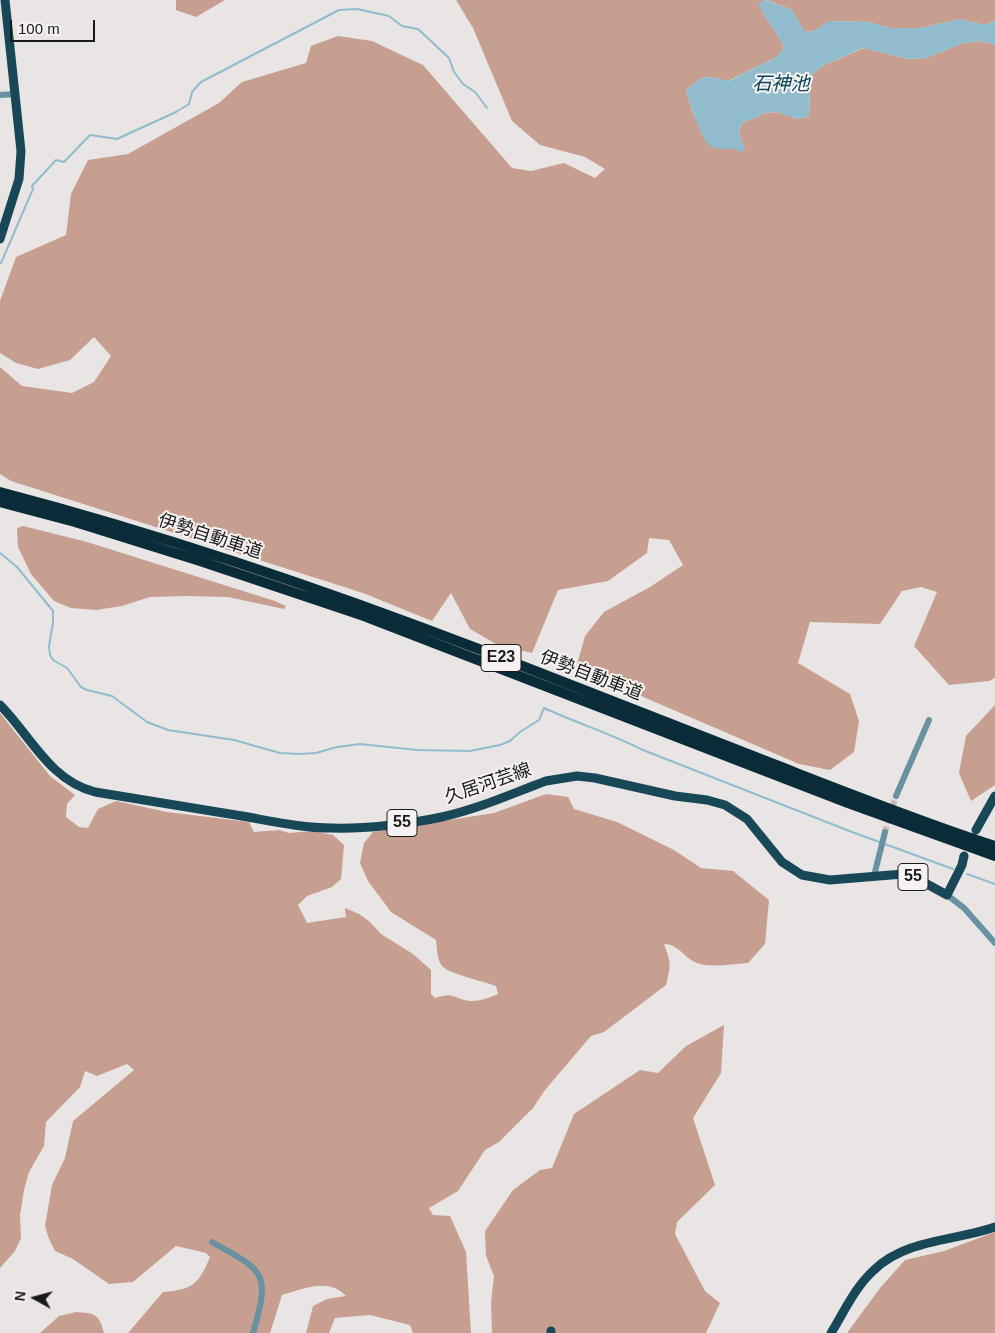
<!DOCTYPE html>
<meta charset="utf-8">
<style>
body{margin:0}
#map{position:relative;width:995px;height:1333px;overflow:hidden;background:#e9e5e4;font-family:Helvetica,sans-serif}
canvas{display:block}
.north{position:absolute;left:10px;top:1273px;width:50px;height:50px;-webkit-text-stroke:4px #f6f2f1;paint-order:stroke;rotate:277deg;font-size:14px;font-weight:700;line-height:20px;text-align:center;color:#1b1a1a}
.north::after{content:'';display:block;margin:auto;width:18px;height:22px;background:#1b1a1a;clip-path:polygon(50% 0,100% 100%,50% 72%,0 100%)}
.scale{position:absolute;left:10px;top:20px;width:85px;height:22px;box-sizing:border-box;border:2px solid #1b1a1a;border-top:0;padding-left:6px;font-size:15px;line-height:18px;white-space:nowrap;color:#1b1a1a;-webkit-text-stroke:4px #f6f2f1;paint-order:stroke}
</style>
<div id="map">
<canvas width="995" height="1333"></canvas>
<div class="north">N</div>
<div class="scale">100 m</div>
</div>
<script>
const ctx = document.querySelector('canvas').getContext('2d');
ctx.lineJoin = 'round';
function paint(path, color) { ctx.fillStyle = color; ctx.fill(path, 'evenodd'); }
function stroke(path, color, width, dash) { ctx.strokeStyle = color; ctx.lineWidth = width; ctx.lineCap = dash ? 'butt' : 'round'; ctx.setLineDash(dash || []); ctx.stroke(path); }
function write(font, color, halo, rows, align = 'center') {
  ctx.font = font + ' Helvetica,"Noto Sans JP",sans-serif'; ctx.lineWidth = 4; ctx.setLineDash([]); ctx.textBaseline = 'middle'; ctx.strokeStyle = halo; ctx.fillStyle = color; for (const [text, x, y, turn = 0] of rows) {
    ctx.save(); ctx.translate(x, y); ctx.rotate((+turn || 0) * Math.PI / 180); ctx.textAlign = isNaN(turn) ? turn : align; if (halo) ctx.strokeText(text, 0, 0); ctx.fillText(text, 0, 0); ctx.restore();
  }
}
paint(new Path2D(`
 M 176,0 L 225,0 L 196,17 L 176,10 Z
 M 456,0 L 766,0 L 759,3 C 764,20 777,31 784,47 L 777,57 L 728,81 L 709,77 L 700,79 L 686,90 L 693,113 L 708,143 L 745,149 L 739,133 L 741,125 L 745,121 L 758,117 L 763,113 L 777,112 L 798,119 L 809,116 L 810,84 L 813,74 L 822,66 L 864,48 L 908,59 L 926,58 L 963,43 L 981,41 L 995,45 L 995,678 L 989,681 L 949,685 L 914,646 L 937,592 L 921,587 L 902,591 L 880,624 L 810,622 L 798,663 L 850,694 L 859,721 L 854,752 L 830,770 L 799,764 L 576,668 L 585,636 L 604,612 L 650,587 L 683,565 L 669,540 L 649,538 L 647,553 L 608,581 L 558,590 L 532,653 L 496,644 L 470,629 L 451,593 L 432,621 L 363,593 L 11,481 L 0,474 L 0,367 L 22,386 L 72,393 L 94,382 L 111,356 L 94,337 L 70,360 L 38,369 L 16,363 L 0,353 L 0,301 L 16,257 L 66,235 L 71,194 L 88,160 L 128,154 L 219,103 L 242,82 L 306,63 L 311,46 L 338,36 L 372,41 L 423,65 L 512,168 L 531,171 L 564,163 L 595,178 L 605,169 L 585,157 L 540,145 L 512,121 L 473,28 Z
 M 767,0 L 995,0 L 995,21 L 984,25 L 960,19 L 921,28 L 890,28 L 868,22 L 830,21 L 814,31 L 804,32 L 792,10 Z
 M 23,526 L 87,542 L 275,601 L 286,606 L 284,609 L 228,597 L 186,596 L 150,597 L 122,606 L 96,610 L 71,608 L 54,601 L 31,574 L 18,547 L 17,528 Z
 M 995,705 L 995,785 L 971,801 L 959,773 L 966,736 Z
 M 0,713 L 50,776 L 75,795 L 67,804 L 66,817 L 79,827 L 88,828 L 98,809 L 116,801 L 167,812 L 249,822 L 254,832 L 279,830 L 289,833 L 313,831 L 333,835 L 344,845 L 341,879 L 332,887 L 307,896 L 298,905 L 307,923 L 346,917 L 345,908 L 359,914 L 370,922 L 381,934 L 413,954 L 431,970 L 431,994 L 435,998 C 456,991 452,999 471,1001 C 481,1001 489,998 498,994 L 496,986 C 485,982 451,974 443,967 C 437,961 437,949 436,940 L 391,912 L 368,881 L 360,863 L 364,843 L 373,832 L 494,813 L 546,794 L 568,797 L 574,809 L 617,822 L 674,850 L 701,868 L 733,871 L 769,900 L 765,944 L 748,963 C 733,964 712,968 697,963 C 684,958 679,944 664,944 C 671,962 671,966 666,985 L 604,1032 L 591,1036 L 545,1090 L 533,1108 L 499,1142 L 485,1150 L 458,1191 L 429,1208 L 433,1215 L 450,1216 L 466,1252 L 471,1333 L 413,1333 L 410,1325 L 370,1315 L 335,1318 L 329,1333 L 306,1333 L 313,1306 L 327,1299 L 346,1296 C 329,1277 303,1289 282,1295 L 270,1333 L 128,1333 L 163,1292 C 192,1290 199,1284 210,1257 L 206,1253 L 176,1246 L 133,1282 L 109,1284 L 73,1259 L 55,1251 L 49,1239 L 45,1226 L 52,1185 L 65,1158 L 73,1121 L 134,1070 L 127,1064 L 97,1076 L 85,1071 L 80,1087 L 46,1122 L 44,1146 L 29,1172 L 24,1190 L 20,1215 L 21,1238 L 15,1251 L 0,1268 Z
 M 724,1025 L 721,1073 L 693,1118 L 715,1185 L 677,1222 L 675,1234 L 705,1291 L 720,1303 L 706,1333 L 492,1333 L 491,1303 L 494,1276 L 486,1256 L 485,1231 L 513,1190 L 540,1170 L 552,1168 L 574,1114 L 640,1070 L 658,1073 L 686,1046 Z
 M 995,1232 L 995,1333 L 847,1333 L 880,1288 L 905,1260 L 944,1251 Z
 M 76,1312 C 95,1313 99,1314 104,1333 L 40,1333 L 59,1316 Z`), '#c79f91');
paint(new Path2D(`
 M 766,0 L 792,10 L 805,32 L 814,31 L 829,21 L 868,22 L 890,28 L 921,28 L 960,19 L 984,25 L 995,21 L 995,45 L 981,41 L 963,43 L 926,58 L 908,59 L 863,48 L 822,66 L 813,74 L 810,84 L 809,116 L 798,119 L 777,112 L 763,113 L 758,117 L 745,121 L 741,125 L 739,133 L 745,149 L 741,152 L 733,148 C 725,150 713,150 707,143 C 699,132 690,104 686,90 L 700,79 L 709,77 L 729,81 L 777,57 L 784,47 C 777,31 764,19 758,3 Z`), '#91bccd');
stroke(new Path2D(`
 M 1,263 L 33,189 L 32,186 L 56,160 L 64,162 L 90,135 L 117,139 L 176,112 L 189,104 L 192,92 L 201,82 L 339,10 L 357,9 L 389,16 L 402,26 L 418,29 L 449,58 L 454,72 L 463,84 L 475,92 L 487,108
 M 0,553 L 17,567 L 53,611 L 53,623 L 49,646 L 50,655 L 53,660 L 67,668 L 81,687 L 87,690 L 112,696 L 147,722 L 168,730 L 234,740 L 280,753 L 300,754 L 316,753 L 337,747 L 360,744 L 417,750 L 470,751 L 500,745 L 510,741 L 520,732 L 539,720 L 544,708 C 577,723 611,734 643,750 L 852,832 L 953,869
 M 967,874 L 995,884`), '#91bccd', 2);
stroke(new Path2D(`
 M 885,832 L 896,796`), '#c0bcbc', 6, [6, 3]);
stroke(new Path2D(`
 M 0,95 L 15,94
 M 896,796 L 929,720
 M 874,876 L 885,832
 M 947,895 L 964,908 L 995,943
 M 212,1242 C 264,1271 271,1272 253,1333`), '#6891a1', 6);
stroke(new Path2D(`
 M 0,239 L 19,179 L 21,151 L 5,0
 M 0,705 C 31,736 49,780 95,792 C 144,800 193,808 242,816 C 271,821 302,828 332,828 C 365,829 409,824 442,817 C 478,809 511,794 546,781 L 577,776 L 595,778 L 675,796 L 707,800 L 725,805 L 747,819 L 782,862 L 802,875 L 830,880 L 903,874 L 916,878 L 947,895 L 962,865 L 964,856
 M 976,830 L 995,796
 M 551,1333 L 551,1331
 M 831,1333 C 844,1312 855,1287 874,1270 C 906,1239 955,1241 995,1227`), '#184757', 9);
stroke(new Path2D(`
 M 0,492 C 164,535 326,590 484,651 C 581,689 679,727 776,765 C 848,793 921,822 995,846
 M 0,502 L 75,522 L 200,561 L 364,616 L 848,803 L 995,856`), '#092c38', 10);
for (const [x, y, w] of [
 [501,658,40],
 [402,823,30],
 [913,877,30]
]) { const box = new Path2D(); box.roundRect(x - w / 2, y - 13.5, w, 27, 4); ctx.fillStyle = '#f6f2f1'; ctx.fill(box); stroke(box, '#1b1a1a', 1); }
write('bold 16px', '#1b1a1a', null, [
 ["E23",501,658],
 ["55",402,823],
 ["55",913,877]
]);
write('18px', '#1b1a1a', '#f6f2f1', [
 ["伊勢自動車道",210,537,18],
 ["伊勢自動車道",591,676,21],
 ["久居河芸線",488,784,-19]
]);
write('italic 19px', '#084659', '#f6f2f1', [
 ["石神池",781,85]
]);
</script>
